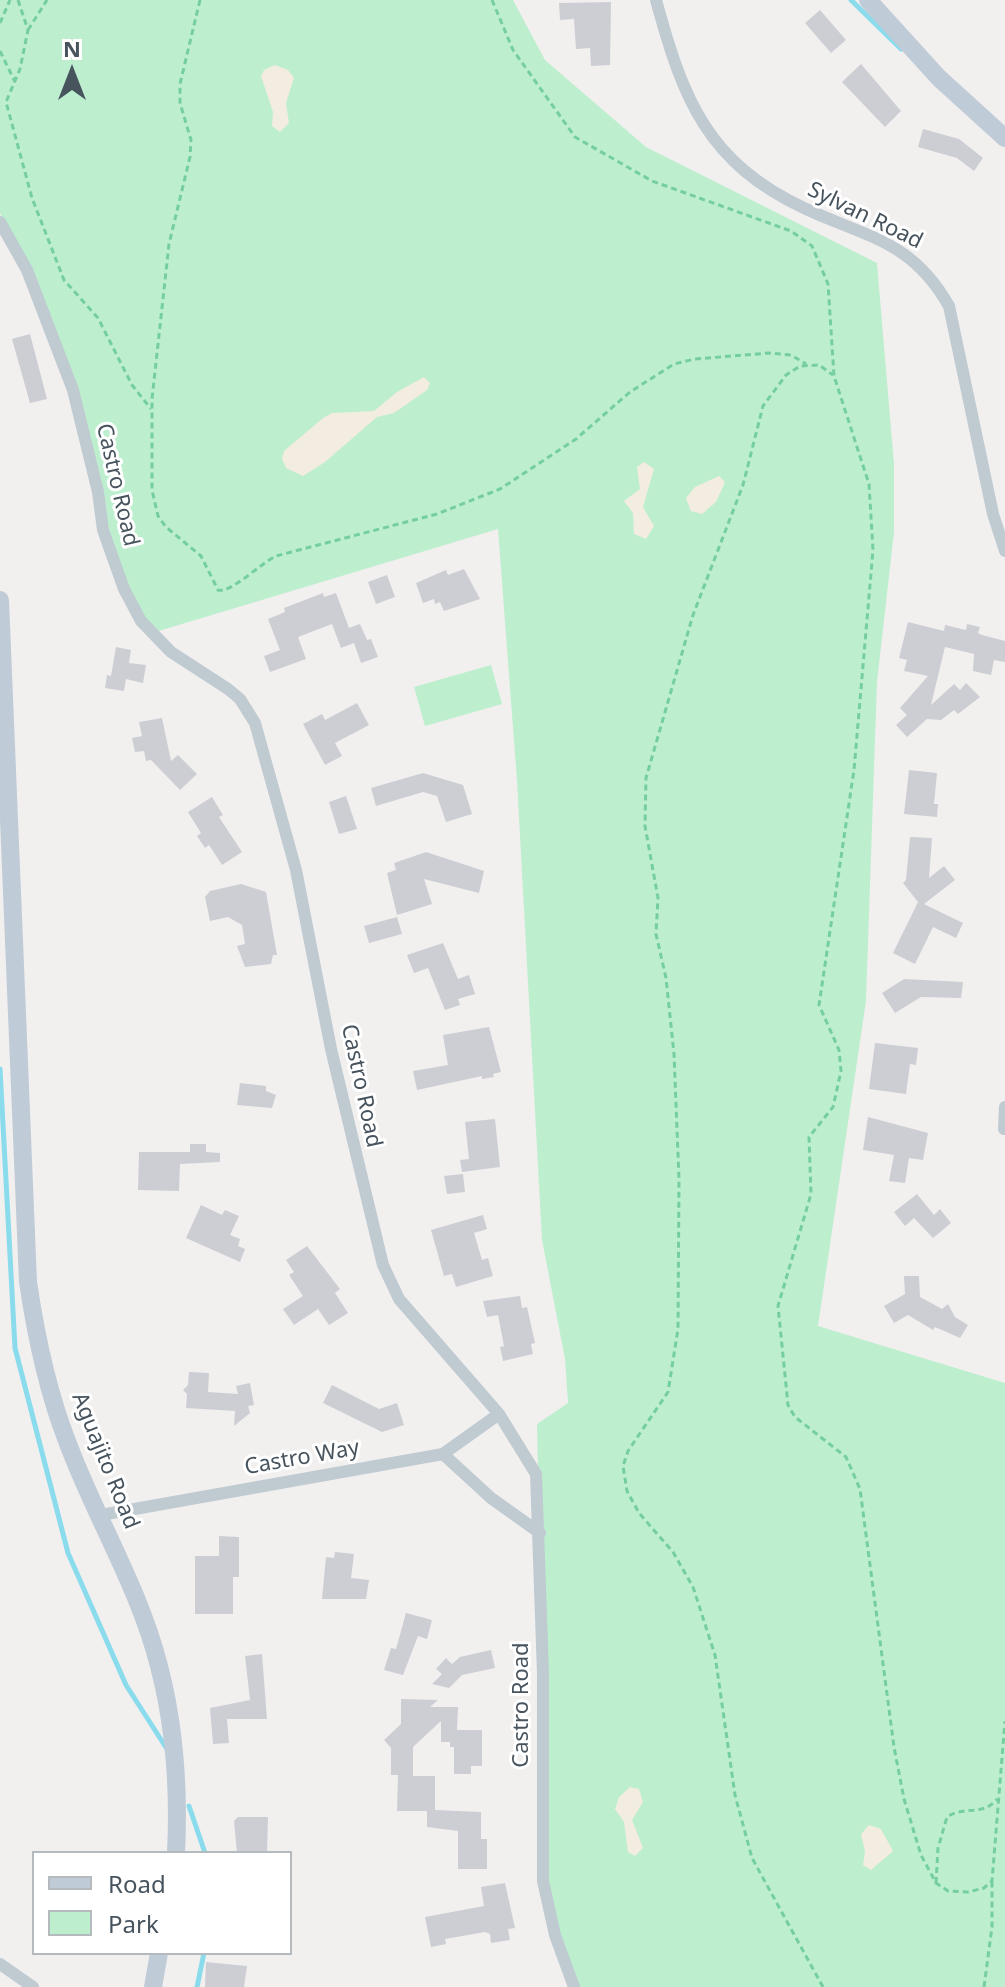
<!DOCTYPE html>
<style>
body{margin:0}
#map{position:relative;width:1005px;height:1987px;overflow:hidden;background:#f2efef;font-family:"Noto Sans",sans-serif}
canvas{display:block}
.legend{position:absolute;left:32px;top:1851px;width:260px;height:104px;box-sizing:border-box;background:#fff;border:2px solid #b5babe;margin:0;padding:10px 14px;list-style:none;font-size:24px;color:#47535d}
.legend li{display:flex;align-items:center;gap:16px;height:40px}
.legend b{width:40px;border:2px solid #b5babe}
.north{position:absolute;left:32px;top:32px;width:80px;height:80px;-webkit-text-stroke:6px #fff;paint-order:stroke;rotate:0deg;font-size:22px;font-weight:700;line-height:32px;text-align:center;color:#47535d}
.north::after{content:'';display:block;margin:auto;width:28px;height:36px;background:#47535d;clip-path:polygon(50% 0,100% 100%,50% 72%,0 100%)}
</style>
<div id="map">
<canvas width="1005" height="1987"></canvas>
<ul class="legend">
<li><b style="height:10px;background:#bfcbd6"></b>Road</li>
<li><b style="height:22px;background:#bdefcf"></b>Park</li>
</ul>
<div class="north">N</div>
</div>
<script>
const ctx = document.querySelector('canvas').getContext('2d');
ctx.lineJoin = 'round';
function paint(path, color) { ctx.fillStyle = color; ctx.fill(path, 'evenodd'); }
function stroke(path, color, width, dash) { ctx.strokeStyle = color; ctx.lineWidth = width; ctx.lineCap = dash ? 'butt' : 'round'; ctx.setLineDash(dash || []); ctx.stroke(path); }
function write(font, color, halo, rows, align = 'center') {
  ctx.font = font + ' "Noto Sans",sans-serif'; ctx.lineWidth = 6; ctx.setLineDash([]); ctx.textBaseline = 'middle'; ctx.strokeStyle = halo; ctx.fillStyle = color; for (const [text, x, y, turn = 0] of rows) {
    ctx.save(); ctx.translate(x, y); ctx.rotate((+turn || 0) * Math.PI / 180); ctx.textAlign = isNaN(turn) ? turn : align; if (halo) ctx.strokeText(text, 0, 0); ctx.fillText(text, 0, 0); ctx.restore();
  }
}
paint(new Path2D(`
 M 0,0 L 513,0 L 545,60 L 646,147 L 877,263 L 894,464 L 894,532 L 877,682 L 866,1001 L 818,1326 L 1005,1383 L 1005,1987 L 574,1987 L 547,1904 L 537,1424 L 568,1403 L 565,1359 L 542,1240 L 517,781 L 498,529 L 152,633 L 124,589 L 73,389 L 0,213 Z
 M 491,665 L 502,704 L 425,726 L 414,687 Z`), '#bdefcf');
paint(new Path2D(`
 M 275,65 L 288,70 L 294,78 L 286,103 L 289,123 L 280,132 L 272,126 L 273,112 L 261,76 L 264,70 Z
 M 424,377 L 430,383 L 427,390 L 394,413 L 377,417 L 325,462 L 303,476 L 286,468 L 282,459 L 284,451 L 323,418 L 332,413 L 374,411 L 397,392 Z
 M 644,462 L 654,469 L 643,507 L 654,526 L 646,539 L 634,534 L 633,513 L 624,501 L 640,489 L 637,467 Z
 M 719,476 L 725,482 L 716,502 L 702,514 L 691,511 L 686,498 L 695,487 Z
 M 630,1787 L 639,1789 L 643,1802 L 632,1820 L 643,1848 L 635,1856 L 628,1852 L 624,1822 L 615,1809 L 619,1797 Z
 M 869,1825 L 881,1829 L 893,1851 L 871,1870 L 863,1865 L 865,1851 L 861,1834 Z`), '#f3ece0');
stroke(new Path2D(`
 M 851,0 L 901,49
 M 0,1069 L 15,1348 L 68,1553 L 126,1685 L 167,1749
 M 189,1806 L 205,1853
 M 197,1987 L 204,1953`), '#8adced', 5);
paint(new Path2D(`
 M 611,2 L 610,65 L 591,66 L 590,48 L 576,49 L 574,19 L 560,20 L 559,3 Z
 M 820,10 L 846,40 L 831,53 L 805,23 Z
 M 861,64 L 901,111 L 885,127 L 842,82 Z
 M 923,129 L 959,139 L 983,158 L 974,171 L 957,158 L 918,147 Z
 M 30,334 L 47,399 L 30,403 L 12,339 Z
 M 464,569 L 480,599 L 444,611 L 440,602 L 435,604 L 434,599 L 423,603 L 416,583 L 446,570 L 448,575 Z
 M 387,575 L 395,597 L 376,604 L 368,582 Z
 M 323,593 L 324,597 L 336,593 L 349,628 L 360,624 L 367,640 L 371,639 L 378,657 L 361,663 L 354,643 L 341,648 L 332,624 L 298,637 L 306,659 L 270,672 L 264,656 L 280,650 L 268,619 L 285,612 L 284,608 Z
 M 908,622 L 944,631 L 945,625 L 966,630 L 967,624 L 980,627 L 978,633 L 982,635 L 1005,641 L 1005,662 L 994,660 L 991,675 L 973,671 L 974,654 L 945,647 L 931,705 L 954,684 L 960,690 L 966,683 L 980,697 L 958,714 L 954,710 L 941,720 L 927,719 L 907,737 L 896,725 L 907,715 L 900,708 L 928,676 L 904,671 L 907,660 L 899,658 Z
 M 116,647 L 131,650 L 129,663 L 146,665 L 143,683 L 126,679 L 124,691 L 105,688 L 107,675 L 111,676 Z
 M 357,703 L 369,725 L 335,743 L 342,756 L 325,765 L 303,724 L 322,714 L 325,720 Z
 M 162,718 L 171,761 L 178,755 L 197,774 L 180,790 L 151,760 L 146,761 L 144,751 L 135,752 L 132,738 L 142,736 L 139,722 Z
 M 909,770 L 937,773 L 934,804 L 938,804 L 937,817 L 904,814 Z
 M 423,773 L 463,785 L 472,814 L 446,822 L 437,796 L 423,792 L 376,806 L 371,788 Z
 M 346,796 L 357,829 L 339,834 L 329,802 Z
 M 212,797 L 223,815 L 219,817 L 242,852 L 222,865 L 209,845 L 205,848 L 197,836 L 201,833 L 188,812 Z
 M 910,837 L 932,838 L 929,878 L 944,866 L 955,880 L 924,904 L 963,923 L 956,938 L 933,927 L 915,964 L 893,953 L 918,902 L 903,883 L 906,880 Z
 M 426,852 L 484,871 L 479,893 L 424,879 L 432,904 L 397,915 L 387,873 L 396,870 L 394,863 Z
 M 241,884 L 266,892 L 277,955 L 273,955 L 271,964 L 245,967 L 237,946 L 245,944 L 242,925 L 228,917 L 210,921 L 205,897 L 210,891 Z
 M 397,917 L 402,934 L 369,943 L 364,926 Z
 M 443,943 L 458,979 L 469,975 L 475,994 L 458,999 L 460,1005 L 445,1010 L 428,968 L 414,973 L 407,955 Z
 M 904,979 L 963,982 L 961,998 L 921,997 L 895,1013 L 882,993 Z
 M 489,1027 L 501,1072 L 493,1074 L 494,1077 L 482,1079 L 482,1076 L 417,1090 L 413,1071 L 448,1065 L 443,1035 Z
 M 875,1043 L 918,1048 L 916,1065 L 910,1064 L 906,1094 L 869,1089 Z
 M 240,1083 L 266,1086 L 266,1091 L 276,1095 L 272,1108 L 237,1105 Z
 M 868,1117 L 928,1133 L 923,1160 L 909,1158 L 905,1183 L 889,1181 L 894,1155 L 863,1150 Z
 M 495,1119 L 500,1167 L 462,1172 L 460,1160 L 469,1159 L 465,1122 Z
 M 190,1144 L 206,1144 L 206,1152 L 220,1153 L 220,1162 L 180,1164 L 179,1191 L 138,1190 L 139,1152 L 190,1152 Z
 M 463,1174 L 465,1192 L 447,1194 L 444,1176 Z
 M 917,1194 L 934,1215 L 940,1209 L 951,1223 L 933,1238 L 914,1218 L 905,1226 L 894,1212 Z
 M 201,1205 L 222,1215 L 225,1210 L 239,1216 L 230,1235 L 240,1239 L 238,1246 L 245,1249 L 240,1262 L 186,1238 Z
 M 483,1215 L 487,1229 L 474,1233 L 482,1260 L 488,1258 L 493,1276 L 456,1287 L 452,1274 L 444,1276 L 431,1230 Z
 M 307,1246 L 340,1289 L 335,1293 L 348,1313 L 329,1325 L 318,1309 L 294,1325 L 283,1309 L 303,1296 L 289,1275 L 294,1272 L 286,1260 Z
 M 904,1276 L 919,1276 L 920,1297 L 942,1309 L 948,1304 L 955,1317 L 968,1325 L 960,1338 L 935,1327 L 933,1330 L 908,1315 L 894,1323 L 884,1306 L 905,1294 Z
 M 520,1296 L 522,1308 L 527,1307 L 535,1343 L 531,1344 L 533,1354 L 503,1361 L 500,1347 L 504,1346 L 498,1315 L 487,1317 L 483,1301 Z
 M 189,1372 L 209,1373 L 208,1392 L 238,1394 L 236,1386 L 250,1383 L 254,1405 L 248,1406 L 250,1413 L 234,1426 L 235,1411 L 186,1408 L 187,1394 L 183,1390 L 188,1385 Z
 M 332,1385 L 379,1409 L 397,1403 L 404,1425 L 382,1432 L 323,1403 Z
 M 219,1536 L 239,1537 L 239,1577 L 233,1577 L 233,1614 L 195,1614 L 195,1556 L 219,1556 Z
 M 335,1552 L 354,1554 L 351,1578 L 369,1580 L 366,1599 L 322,1599 L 326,1557 L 334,1558 Z
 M 406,1613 L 432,1620 L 427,1639 L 418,1636 L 403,1675 L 384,1670 L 391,1648 L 396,1649 Z
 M 491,1650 L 495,1668 L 462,1675 L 449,1688 L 432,1684 L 442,1674 L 436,1669 L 446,1658 L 452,1664 L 460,1657 Z
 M 262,1654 L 267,1719 L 227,1719 L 229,1743 L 213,1744 L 210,1708 L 250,1700 L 245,1656 Z
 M 401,1699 L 438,1700 L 430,1707 L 458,1707 L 457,1730 L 482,1730 L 482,1766 L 471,1766 L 471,1774 L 454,1774 L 454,1747 L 450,1747 L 450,1742 L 441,1742 L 441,1721 L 413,1747 L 413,1776 L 435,1776 L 435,1810 L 481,1812 L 481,1839 L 487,1839 L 487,1869 L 458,1869 L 458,1831 L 427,1827 L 427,1811 L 397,1811 L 398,1775 L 391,1775 L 391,1748 L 384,1740 L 401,1724 Z
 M 238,1817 L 268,1817 L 267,1853 L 237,1853 L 234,1821 Z
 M 505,1883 L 515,1928 L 508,1929 L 510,1940 L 491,1943 L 490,1934 L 485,1932 L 445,1939 L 446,1944 L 431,1947 L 425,1917 L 484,1906 L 481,1887 Z
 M 206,1962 L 247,1966 L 244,1987 L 205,1987 Z`), '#ccced4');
stroke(new Path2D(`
 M 18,0 L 28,30 L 20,69 L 6,102 L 32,198 L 64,280 L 98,318 L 132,385 L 151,409
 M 200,0 L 180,84 L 180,103 L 191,140 L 190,157 L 169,244 L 152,399 L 152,490 L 158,516 L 166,527 L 201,556 L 218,590 C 230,594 261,563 276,556 L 437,514 L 500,489 L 576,439 L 630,392 L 674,364 L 695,359 L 769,353 L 791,355 L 806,364
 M 492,0 L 513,50 L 575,137 L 652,181 L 791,231 L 812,246 L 828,284 L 834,376 L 869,484 L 873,550 L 854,770 L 819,1005 L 839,1050 L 841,1071 L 833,1107 L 809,1137 L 811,1194 L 778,1306 L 788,1405 L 795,1417 L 846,1457 L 860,1489 L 894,1747 L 904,1799 L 921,1855 L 936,1883 L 948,1891 L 968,1892 L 984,1888 L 992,1881 L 1005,1721
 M 0,23 L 10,0
 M 28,30 L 47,0
 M 0,51 L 15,82
 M 936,1883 L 938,1848 L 947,1817 C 964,1805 983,1817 997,1799
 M 823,1987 L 752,1858 L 735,1795 L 715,1655 L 693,1587 L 673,1552 L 639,1513 L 627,1491 L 623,1466 L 628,1451 L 668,1392 L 678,1329 L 679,1179 L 674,1054 L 666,978 L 656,934 L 658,898 L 645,826 L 646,778 L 693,615 L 743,485 L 763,406 L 786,375 L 800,366 L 819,365 L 833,375
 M 984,1987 L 992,1927 L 992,1881`), '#75ce9e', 3, [6, 4]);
stroke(new Path2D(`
 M 656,0 C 683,99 707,163 806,209 C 869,238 912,241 949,306 L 993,514 L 1005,551
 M 0,222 L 27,270 L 73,390 L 98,492 L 103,530 L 124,589 L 141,621 L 171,652 L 228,689 L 240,699 L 255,723 L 296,870 L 331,1049 L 383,1265 L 399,1299 L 499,1414 L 536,1474 L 543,1673 L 543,1881 L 555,1935 L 574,1987
 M 1004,1129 L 1005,1107
 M 443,1454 L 491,1498 L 540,1533
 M 101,1515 L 443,1454 L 499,1414
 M 0,1964 L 33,1987`), '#bfcad1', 12);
stroke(new Path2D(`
 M 868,0 L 939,78 L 1005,138
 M 0,600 L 28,1282 C 36,1336 47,1390 67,1441 C 95,1517 139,1587 159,1666 C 175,1727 179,1791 176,1853
 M 153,1987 L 159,1953`), '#bfcbd6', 18);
write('22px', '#47535d', '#fff', [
 ["Sylvan Road",865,216,26],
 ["Castro Road",117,485,77],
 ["Castro Road",361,1086,78],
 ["Castro Way",302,1458,-10],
 ["Aguajito Road",105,1461,68],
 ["Castro Road",522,1705,-90]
]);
</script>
